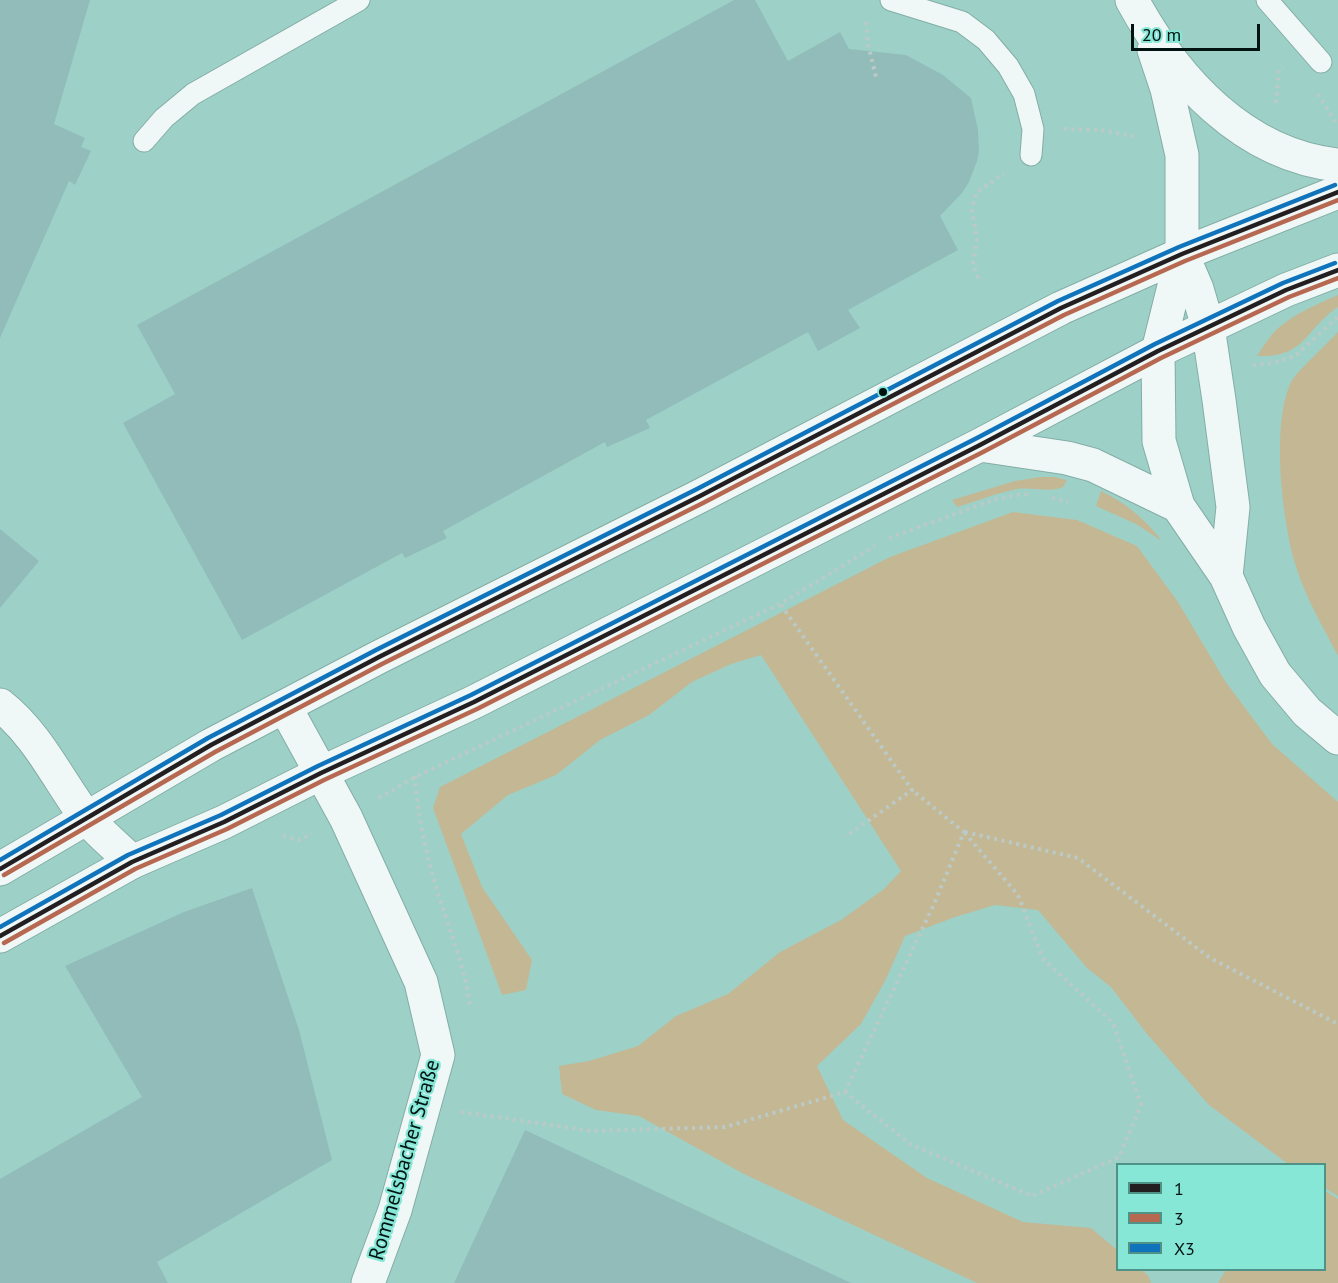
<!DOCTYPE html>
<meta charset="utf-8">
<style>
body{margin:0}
#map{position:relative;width:1338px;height:1283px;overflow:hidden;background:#9dd1c8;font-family:"PT Sans",sans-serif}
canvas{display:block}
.legend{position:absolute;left:1116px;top:1163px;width:210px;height:108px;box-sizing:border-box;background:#87e7d7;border:2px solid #519287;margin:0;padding:8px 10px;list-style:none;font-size:18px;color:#011310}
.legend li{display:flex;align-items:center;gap:12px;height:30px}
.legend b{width:30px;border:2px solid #519287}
.scale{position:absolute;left:1131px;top:24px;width:129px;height:27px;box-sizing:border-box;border:3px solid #011310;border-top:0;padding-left:8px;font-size:18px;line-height:21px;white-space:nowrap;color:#011310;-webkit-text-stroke:4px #87e7d7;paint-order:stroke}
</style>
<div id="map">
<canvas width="1338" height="1283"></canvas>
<ul class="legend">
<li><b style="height:8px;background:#231f20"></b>1</li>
<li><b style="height:8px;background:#b76850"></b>3</li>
<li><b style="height:8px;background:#1074bc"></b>X3</li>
</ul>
<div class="scale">20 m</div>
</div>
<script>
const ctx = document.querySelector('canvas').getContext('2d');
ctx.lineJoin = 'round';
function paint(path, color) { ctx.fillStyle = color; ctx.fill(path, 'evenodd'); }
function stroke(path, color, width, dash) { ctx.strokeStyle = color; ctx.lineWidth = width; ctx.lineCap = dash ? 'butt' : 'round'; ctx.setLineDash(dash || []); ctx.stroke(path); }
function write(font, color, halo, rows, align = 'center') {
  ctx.font = font + ' "PT Sans",sans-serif'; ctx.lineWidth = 4.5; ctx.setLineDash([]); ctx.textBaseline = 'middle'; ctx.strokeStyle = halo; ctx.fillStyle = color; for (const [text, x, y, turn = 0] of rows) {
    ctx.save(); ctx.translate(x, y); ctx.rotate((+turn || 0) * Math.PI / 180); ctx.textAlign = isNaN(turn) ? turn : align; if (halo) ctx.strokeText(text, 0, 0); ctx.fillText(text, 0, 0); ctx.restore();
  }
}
paint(new Path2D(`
 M 1338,295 L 1338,307 C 1304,330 1306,358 1257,356 C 1261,350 1265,343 1270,337 C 1286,317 1315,305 1338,295 Z
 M 1338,332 L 1338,656 C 1322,625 1303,593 1294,560 C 1282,515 1271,425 1291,382 C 1296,372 1328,343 1338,332 Z
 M 1040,477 L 1054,477 L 1067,480 L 1063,487 C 1050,493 1032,487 1017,489 C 997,493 977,501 957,507 L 952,500 L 1015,481 Z
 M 1101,491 C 1126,503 1145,519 1162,541 L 1136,524 L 1096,506 Z
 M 1013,512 L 1077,520 L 1137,546 L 1178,602 L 1225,681 L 1272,744 L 1338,802 L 1338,1196 L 1325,1188 L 1324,1164 L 1288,1164 L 1209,1105 L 1147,1034 L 1111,987 L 1087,968 L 1038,910 L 995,905 L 955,917 L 905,936 L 885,981 L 861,1024 L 817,1066 L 843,1120 L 927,1178 L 1023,1222 L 1091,1228 L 1117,1250 L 1118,1270 C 1132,1270 1147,1266 1151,1283 L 977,1283 L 744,1174 L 639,1116 L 596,1110 L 562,1094 L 559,1066 L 589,1061 L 638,1046 L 676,1016 L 728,994 L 780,952 L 841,920 L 884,889 L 901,871 L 761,655 L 731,664 L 692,682 L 649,715 L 600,740 L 556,775 L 508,795 L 461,834 L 482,887 L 532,960 L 526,990 L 502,995 L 433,808 L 440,787 L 890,557 Z
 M 1325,1191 L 1338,1199 L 1338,1283 L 1218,1283 L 1226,1270 L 1324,1270 Z`), '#c4b793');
paint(new Path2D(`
 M 0,0 L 90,0 L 54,124 L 85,138 L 81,147 L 91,151 L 75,185 L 69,181 L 0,338 Z
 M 734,0 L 755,0 L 788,61 L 840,32 L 849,49 L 906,55 L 943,75 L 971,98 L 978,130 L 979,152 L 977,161 L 969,182 L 962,193 L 940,216 L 958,250 L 848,310 L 860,328 L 818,351 L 808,332 L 646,420 L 650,428 L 607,447 L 605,442 L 443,531 L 447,538 L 405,558 L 402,553 L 242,640 L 123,423 L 175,394 L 137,325 Z
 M 0,529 L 39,561 L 0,608 Z
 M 252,888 L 299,1030 L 332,1160 L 157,1262 L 168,1283 L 0,1283 L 0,1179 L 142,1097 L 65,966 L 184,912 Z
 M 525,1130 L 851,1283 L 454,1283 Z`), '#91bcb9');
const service = new Path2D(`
 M 891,0 L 962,22 L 986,40 L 1008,66 L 1024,94 L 1033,129 L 1031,155
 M 1267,0 L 1321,62
 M 144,141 L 164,118 L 193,94 L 359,0`);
const minor = new Path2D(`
 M 1132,0 C 1175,79 1243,155 1338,165
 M 1154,50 L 1167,89 L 1182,155 L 1182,254
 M 0,705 C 38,735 57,778 85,816 C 98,832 117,847 132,862
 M 285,707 L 346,818 L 421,982 L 438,1055 L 395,1210 L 368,1283`);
const primary = new Path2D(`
 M 1182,254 L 1158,351 L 1159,441 L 1178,506 L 1226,576 L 1249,627 L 1275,674 L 1307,712 L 1338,738
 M 1182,254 L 1197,289 L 1208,327 L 1219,400 L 1233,507 L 1226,576
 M 980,445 L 1067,458 L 1093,465 L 1178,506
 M 0,869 L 211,745 L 379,657 L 700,496 L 1061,308 L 1182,254 L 1338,192
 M 0,936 L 132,862 L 224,822 L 321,773 L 474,702 L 980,445 L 1158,351 L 1286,290 L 1338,270`);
stroke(service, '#83ada6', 23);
stroke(minor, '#83ada6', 35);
stroke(primary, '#83ada6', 35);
stroke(new Path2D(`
 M 866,22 L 868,44 L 876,77
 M 1318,94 L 1338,126
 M 1276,103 L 1279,70 L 1283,67
 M 1064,129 L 1100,130 L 1137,137
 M 978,278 L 973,263 L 977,239 L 972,210 L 976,193 L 1004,173
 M 1253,365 L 1273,363 L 1295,356 L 1338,317
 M 1052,498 L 1068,502
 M 889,538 L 993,500 L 1018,495 L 1030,494
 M 781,605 L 912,790 L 845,837
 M 415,776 C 417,813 425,848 435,883 C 447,925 465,964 470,1007
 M 379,798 L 415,777 L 780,604 L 875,546
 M 965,832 L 1078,858 L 1210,958 L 1338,1024
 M 283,836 L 299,840 L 312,834
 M 845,1092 L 934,904 L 964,832 L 912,790
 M 461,1112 L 592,1131 L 725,1127 L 845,1092 L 910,1144 L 1032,1196 L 1119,1157 L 1141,1105 L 1113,1023 L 1043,959 L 1018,895 L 964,832`), '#bbcac7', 4, [3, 4.5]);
stroke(service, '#f0f8f7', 21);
stroke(minor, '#f0f8f7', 33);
stroke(primary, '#f0f8f7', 33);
stroke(new Path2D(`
 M 0,869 L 211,745 L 379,657 L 700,496 L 1061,308 L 1182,254 L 1338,192
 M 0,936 L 132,862 L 224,822 L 321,773 L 474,702 L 980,445 L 1158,351 L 1286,290 L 1338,270`), '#231f20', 4.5);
stroke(new Path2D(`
 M 4,875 L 215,752 L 382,664 L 703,503 L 1064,315 L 1185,261 L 1338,200
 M 4,943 L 135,869 L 227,829 L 324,780 L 477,709 L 983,452 L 1161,358 L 1289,297 L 1338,278`), '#b76850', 4.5);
stroke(new Path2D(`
 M 0,860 L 208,738 L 376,650 L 697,489 L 1058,301 L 1179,247 L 1335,185
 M 0,927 L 128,855 L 221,815 L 318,766 L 471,695 L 977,438 L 1155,344 L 1283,283 L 1335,263`), '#1074bc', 4.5);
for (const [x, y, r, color] of [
 [883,392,5,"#011310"]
]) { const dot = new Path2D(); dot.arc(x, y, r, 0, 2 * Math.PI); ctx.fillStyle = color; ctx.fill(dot); stroke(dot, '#87e7d7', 2); }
write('21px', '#011310', '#87e7d7', [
 ["Rommelsbacher Straße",405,1160,-74]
]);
</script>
